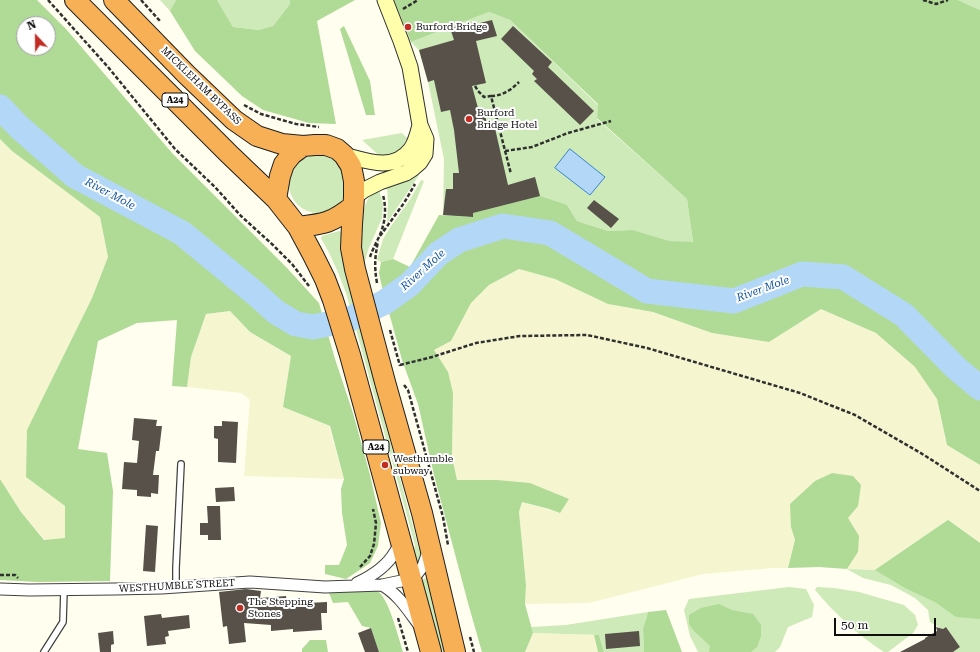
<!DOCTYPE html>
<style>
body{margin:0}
#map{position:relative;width:980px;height:652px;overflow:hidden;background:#fffeef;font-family:"Roboto Serif",serif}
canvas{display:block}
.north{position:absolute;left:16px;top:16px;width:40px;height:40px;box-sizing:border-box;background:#fff;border:1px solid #9f9f9f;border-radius:50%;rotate:338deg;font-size:11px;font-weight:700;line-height:16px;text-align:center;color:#0e0e0e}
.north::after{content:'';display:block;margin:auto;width:14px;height:18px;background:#c12c23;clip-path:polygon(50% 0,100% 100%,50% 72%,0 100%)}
.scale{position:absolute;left:834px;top:618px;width:102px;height:18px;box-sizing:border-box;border:2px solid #0e0e0e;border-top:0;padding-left:5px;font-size:12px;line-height:14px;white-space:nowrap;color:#0e0e0e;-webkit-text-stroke:3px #fff;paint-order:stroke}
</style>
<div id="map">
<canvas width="980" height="652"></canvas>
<div class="north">N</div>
<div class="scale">50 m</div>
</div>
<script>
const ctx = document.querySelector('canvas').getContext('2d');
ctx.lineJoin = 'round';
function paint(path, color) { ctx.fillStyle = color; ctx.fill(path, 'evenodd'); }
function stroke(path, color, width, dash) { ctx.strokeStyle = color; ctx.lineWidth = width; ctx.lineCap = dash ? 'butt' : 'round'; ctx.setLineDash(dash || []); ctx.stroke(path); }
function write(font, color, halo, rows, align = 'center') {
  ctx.font = font + ' "Roboto Serif",serif'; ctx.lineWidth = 4; ctx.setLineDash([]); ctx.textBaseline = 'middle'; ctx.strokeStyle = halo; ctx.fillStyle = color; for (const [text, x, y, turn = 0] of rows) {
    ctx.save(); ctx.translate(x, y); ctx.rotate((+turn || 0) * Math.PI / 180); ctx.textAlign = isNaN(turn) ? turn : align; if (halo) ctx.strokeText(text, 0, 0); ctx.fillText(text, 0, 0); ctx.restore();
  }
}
paint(new Path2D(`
 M 0,139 L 12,151 L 100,217 L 108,257 L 92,298 L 52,379 L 26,477 L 65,506 L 65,539 L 45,540 L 21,512 L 0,479 Z
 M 519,269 L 555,279 L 608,304 L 653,312 L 712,333 L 769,342 L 820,308 L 876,333 L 915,367 L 937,399 L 947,445 L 980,465 L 980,543 L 948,520 L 875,570 L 847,569 L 858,552 L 848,518 L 858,506 L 791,527 L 795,540 L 788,568 L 773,568 L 703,574 L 589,603 L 525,604 L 526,585 L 519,512 L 522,502 L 560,513 L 497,480 L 457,480 L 452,457 L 453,393 L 434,350 L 451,341 L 471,303 L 489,285 Z
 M 230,311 L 250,332 L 291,356 L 283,407 L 329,426 L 344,479 L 244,476 L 250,400 L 241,393 L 187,387 L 191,357 L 206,314 Z
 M 533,633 L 594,635 L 598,652 L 525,652 Z`), '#f5f6cf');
paint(new Path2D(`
 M 160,0 L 176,0 L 170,11 Z
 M 217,0 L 290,0 L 290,4 L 273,26 L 260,30 L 233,27 Z
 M 958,0 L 980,0 L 980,10 Z
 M 489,12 L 510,20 L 598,105 L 597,119 L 687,199 L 693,243 L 670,241 L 633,230 L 608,231 L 577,221 L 567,205 L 473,217 L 443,215 L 444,159 L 428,82 L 419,50 L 411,42 Z
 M 402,133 L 407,138 C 400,152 397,154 382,158 L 362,140 Z
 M289 184a29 29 0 1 1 58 0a29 29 0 1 1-58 0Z
 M 419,175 L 387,223 L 388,203 L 387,186 Z
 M 421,180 L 424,181 L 393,259 L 381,262 L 377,260 L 383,239 L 391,226 L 411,198 Z
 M 379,190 L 383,204 L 382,218 L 368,250 L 364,265 L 360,261 C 361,242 358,210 371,195 C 373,193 377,192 379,190 Z
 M 339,231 L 342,233 L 342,250 L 371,360 L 380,404 L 420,553 L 421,558 L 418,564 L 415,565 L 413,555 L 415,545 L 347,296 C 340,276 332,257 321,238 L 322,236 Z
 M 948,520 L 980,543 L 980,652 L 953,652 L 960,647 L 946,627 L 943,629 L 940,628 L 930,622 L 928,610 L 915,598 L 891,585 L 863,578 L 847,569 L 875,570 Z
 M 425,578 L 429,579 L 448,652 L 438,652 L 420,583 Z
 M 789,587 L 806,589 L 814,605 L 812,617 L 788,627 L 780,647 L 775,652 L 698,652 L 690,636 L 684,610 L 689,599 Z
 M 817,587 L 834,588 L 859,592 L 904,605 L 915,615 L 918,625 L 913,633 L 888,652 L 884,652 C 859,636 834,613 815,590 Z
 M 648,612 L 643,629 L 644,652 L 604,652 L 599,635 L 533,633 L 531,627 L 566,625 Z`), '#cdeab8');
paint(new Path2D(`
 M 0,0 L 37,0 L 66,29 L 172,153 L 287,268 L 319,303 L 335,359 L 353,413 L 370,475 L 381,523 L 378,546 L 370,563 L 346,579 L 325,574 L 325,565 L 339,565 L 347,545 L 342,513 L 341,489 L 344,479 L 330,426 L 283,407 L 291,356 L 250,332 L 230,311 L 206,314 L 191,357 L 187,387 L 172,386 L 177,320 L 137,323 L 98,341 L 78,449 L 107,453 L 113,491 L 110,581 L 38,582 L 0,580 L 0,479 L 21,512 L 44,540 L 65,538 L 65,506 L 26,477 L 27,430 L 52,379 L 92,298 L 108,257 L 100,217 L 12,151 L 0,139 ZM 24,24 L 48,24 L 48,48 L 24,48 Z
 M 176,0 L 217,0 L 233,27 L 259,30 L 273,26 L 290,4 L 290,0 L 355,0 L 317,21 L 336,124 L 309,123 L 263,110 L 242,96 L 195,51 L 170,11 Z
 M 394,0 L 958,0 L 980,10 L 980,465 L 947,445 L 937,399 L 915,367 L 876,333 L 821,309 L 769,342 L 712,333 L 653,312 L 608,304 L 555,279 L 519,269 L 489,285 L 471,303 L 451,341 L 434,350 L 448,372 L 453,393 L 452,457 L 457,480 L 497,480 L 530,483 L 569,499 L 560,513 L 549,509 L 522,502 L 519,512 L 526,585 L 525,604 L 533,633 L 525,652 L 482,652 L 468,603 L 434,475 L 418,404 L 402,360 L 382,287 L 379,273 L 381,262 L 393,259 L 410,267 L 439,215 L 472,217 L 473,213 L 540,196 L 567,205 L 577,221 L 608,231 L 633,230 L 670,241 L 693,242 L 687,199 L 597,118 L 598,104 L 510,20 L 489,12 L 411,42 Z
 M 344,26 L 370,81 L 375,115 L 366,115 L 340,29 Z
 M 832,473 L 853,476 L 861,485 L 858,506 L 848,518 L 859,536 L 858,552 L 847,569 L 819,567 L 788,568 L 795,540 L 791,527 L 790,504 L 815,481 Z
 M 948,520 L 980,543 L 980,619 L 956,617 L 935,602 L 905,588 L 875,570 Z
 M 374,589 C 375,590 378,591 379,592 C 390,603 398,636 403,652 L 379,652 L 371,628 L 362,626 L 348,602 L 333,603 L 329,593 Z
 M 719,604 L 732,610 L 753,614 L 761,625 L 761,636 L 757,647 L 751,652 L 709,652 L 710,646 L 694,631 L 689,624 L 689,615 L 701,608 Z
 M 666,610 L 682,652 L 644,652 L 643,629 L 648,612 Z
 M 594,635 L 599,635 L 604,652 L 598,652 Z
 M 310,640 L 326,640 L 328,652 L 302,652 L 302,649 Z`), '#afdb97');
const water = new Path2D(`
 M 570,149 L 605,177 L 590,195 L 555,168 Z`);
paint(water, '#b3d7f7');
stroke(water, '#3984d0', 1);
stroke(new Path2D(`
 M 0,107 L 19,127 L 75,176 L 182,233 L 256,294 L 276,312 L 296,324 L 313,327 L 348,320 L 385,302 L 410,284 L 438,254 L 459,240 L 503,226 L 550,233 L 647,291 L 734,301 L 802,274 L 843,277 L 904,315 L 956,368 L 980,388`), '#b3d7f7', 25);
paint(new Path2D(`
 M 492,20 L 497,36 L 476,41 L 486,83 L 472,86 L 478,108 L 485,113 L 487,126 L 494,124 L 508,185 L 535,177 L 540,196 L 473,213 L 473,217 L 443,215 L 446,189 L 453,189 L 453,173 L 459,173 L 454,130 L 450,110 L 441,112 L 434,80 L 428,82 L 419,50 L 454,40 L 450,28 L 471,22 L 472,25 Z
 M 513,26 L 552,62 L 548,67 L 594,111 L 580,125 L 534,81 L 537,79 L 532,74 L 534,71 L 501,39 Z
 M 594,200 L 619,219 L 611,228 L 587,208 Z
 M 134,418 L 157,420 L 156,426 L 162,426 L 159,451 L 156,451 L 153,475 L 159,475 L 158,494 L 151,493 L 151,497 L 137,496 L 137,490 L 122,489 L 124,462 L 137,463 L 139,441 L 132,440 Z
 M 222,421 L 238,422 L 236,463 L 218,462 L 218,439 L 214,438 L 214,426 L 222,426 Z
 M 234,487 L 235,501 L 216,502 L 215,488 Z
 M 207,506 L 220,506 L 221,540 L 208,540 L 208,535 L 200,535 L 200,523 L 208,523 Z
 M 146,525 L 158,526 L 155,572 L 143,571 Z
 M 246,589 L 261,591 L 260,598 L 286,596 L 287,604 L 327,602 L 327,613 L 321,613 L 322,630 L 293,632 L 293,629 L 271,631 L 271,625 L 244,623 L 246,642 L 229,644 L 227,626 L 223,627 L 219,592 Z
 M 161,614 L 162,618 L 189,615 L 190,628 L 168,631 L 169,636 L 165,637 L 166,644 L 147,646 L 144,616 Z
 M 936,627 L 943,629 L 946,627 L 960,647 L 953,652 L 900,652 L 925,639 L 925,638 L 937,631 Z
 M 371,628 L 379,652 L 365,652 L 358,633 Z
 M 113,631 L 114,644 L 111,645 L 111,652 L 100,652 L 98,633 Z
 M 639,631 L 640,646 L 606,649 L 605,634 Z`), '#57514a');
const lane = new Path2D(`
 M 176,587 L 176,568 L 181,464
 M 44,652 L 63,622 L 64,590`);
const street = new Path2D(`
 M 357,583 C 372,576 387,566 395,552 C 397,549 399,544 401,540
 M 382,585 C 398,594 408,610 419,625
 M 0,589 L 29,590 L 115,589 L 162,588 L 250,582 L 325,587 L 382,585 L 411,579 L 417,574 L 423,566 L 429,549`);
const secondary = new Path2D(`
 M 344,155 C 367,161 394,172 411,149 C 416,142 418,133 420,125
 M 354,197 L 364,190 L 380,182 L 406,173 L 412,169 L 420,162 L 425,154 L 426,139 L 420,125 L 410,67 L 401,41 L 385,0`);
const highway = new Path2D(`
 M 75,0 L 229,154 L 276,199 L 298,227 L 313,255 L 325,279 L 333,300 L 350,355 L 431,652
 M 114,0 L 186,74 L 234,120 L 257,136 L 282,144 L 303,146
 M 276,199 L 280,176 L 284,164 L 292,154 L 303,146 L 315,145 L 326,145 L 337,149 L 344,155 L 351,166 L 354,181 L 354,197 L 352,224 L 351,248 L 355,269 L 385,382 L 422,513 L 455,652
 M 298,227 C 324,224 332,223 353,206`);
stroke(lane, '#414141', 8);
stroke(street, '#414141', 13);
stroke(secondary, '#303030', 17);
stroke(highway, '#1f1f1f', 22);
stroke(new Path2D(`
 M 48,0 L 108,67 L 175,149 L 215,187 L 241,216 L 273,245 L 292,264 L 309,286
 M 141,0 L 160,21
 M 923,0 L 936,4 L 948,0
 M 403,9 L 418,0
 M 475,86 L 478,91 L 484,97 L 491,96 L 511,174
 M 491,96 C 502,96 511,90 519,82
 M 244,105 L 261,114 L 296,124 L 319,127
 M 505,151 L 532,147 L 568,133 L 611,121
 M 380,236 L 404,203 L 415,184
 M 370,257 C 372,251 375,245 378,239 C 385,225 387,210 383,195
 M 377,283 C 374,266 375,257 378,241
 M 390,330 L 400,366
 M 400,365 L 432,357 L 476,343 L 520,336 L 587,335 L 647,348 L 800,393 L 855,415 L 924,455 L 980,491
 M 404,385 L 408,390 L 443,517 L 448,545
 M 360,567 L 370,556 L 374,544 L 376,523 L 373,509
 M 0,575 L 15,575 L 18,578
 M 398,618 L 408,652
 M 470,637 L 474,652`), '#303030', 2.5, [4, 2]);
stroke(lane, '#fff', 5.5);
stroke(street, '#fff', 11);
stroke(secondary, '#fffeaa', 15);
stroke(highway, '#f7b056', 20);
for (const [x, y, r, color] of [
 [408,27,4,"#c12c23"],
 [469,119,4,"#c12c23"],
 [385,465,4,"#c12c23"],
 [240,608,4,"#c12c23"]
]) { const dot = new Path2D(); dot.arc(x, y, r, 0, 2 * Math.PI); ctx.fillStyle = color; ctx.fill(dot); stroke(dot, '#fff', 1.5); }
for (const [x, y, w] of [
 [175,100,26],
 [376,447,26]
]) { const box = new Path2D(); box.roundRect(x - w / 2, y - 7, w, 14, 3); ctx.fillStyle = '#fff'; ctx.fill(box); stroke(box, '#0e0e0e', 1); }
write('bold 9px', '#0e0e0e', null, [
 ["A24",175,100],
 ["A24",376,447]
]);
write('10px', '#0e0e0e', '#fff', [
 ["Burford Bridge",416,27],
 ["Burford",477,113],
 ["Bridge Hotel",477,125],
 ["Westhumble",393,459],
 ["subway",393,471],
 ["The Stepping",248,602],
 ["Stones",248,614]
], 'left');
write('10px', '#0e0e0e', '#fff', [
 ["MICKLEHAM BYPASS",201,86,44],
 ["WESTHUMBLE STREET",177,586,-3]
]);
write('italic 11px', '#1456a3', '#fff', [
 ["River Mole",110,194,28],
 ["River Mole",423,270,-42],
 ["River Mole",763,289,-20]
]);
</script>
